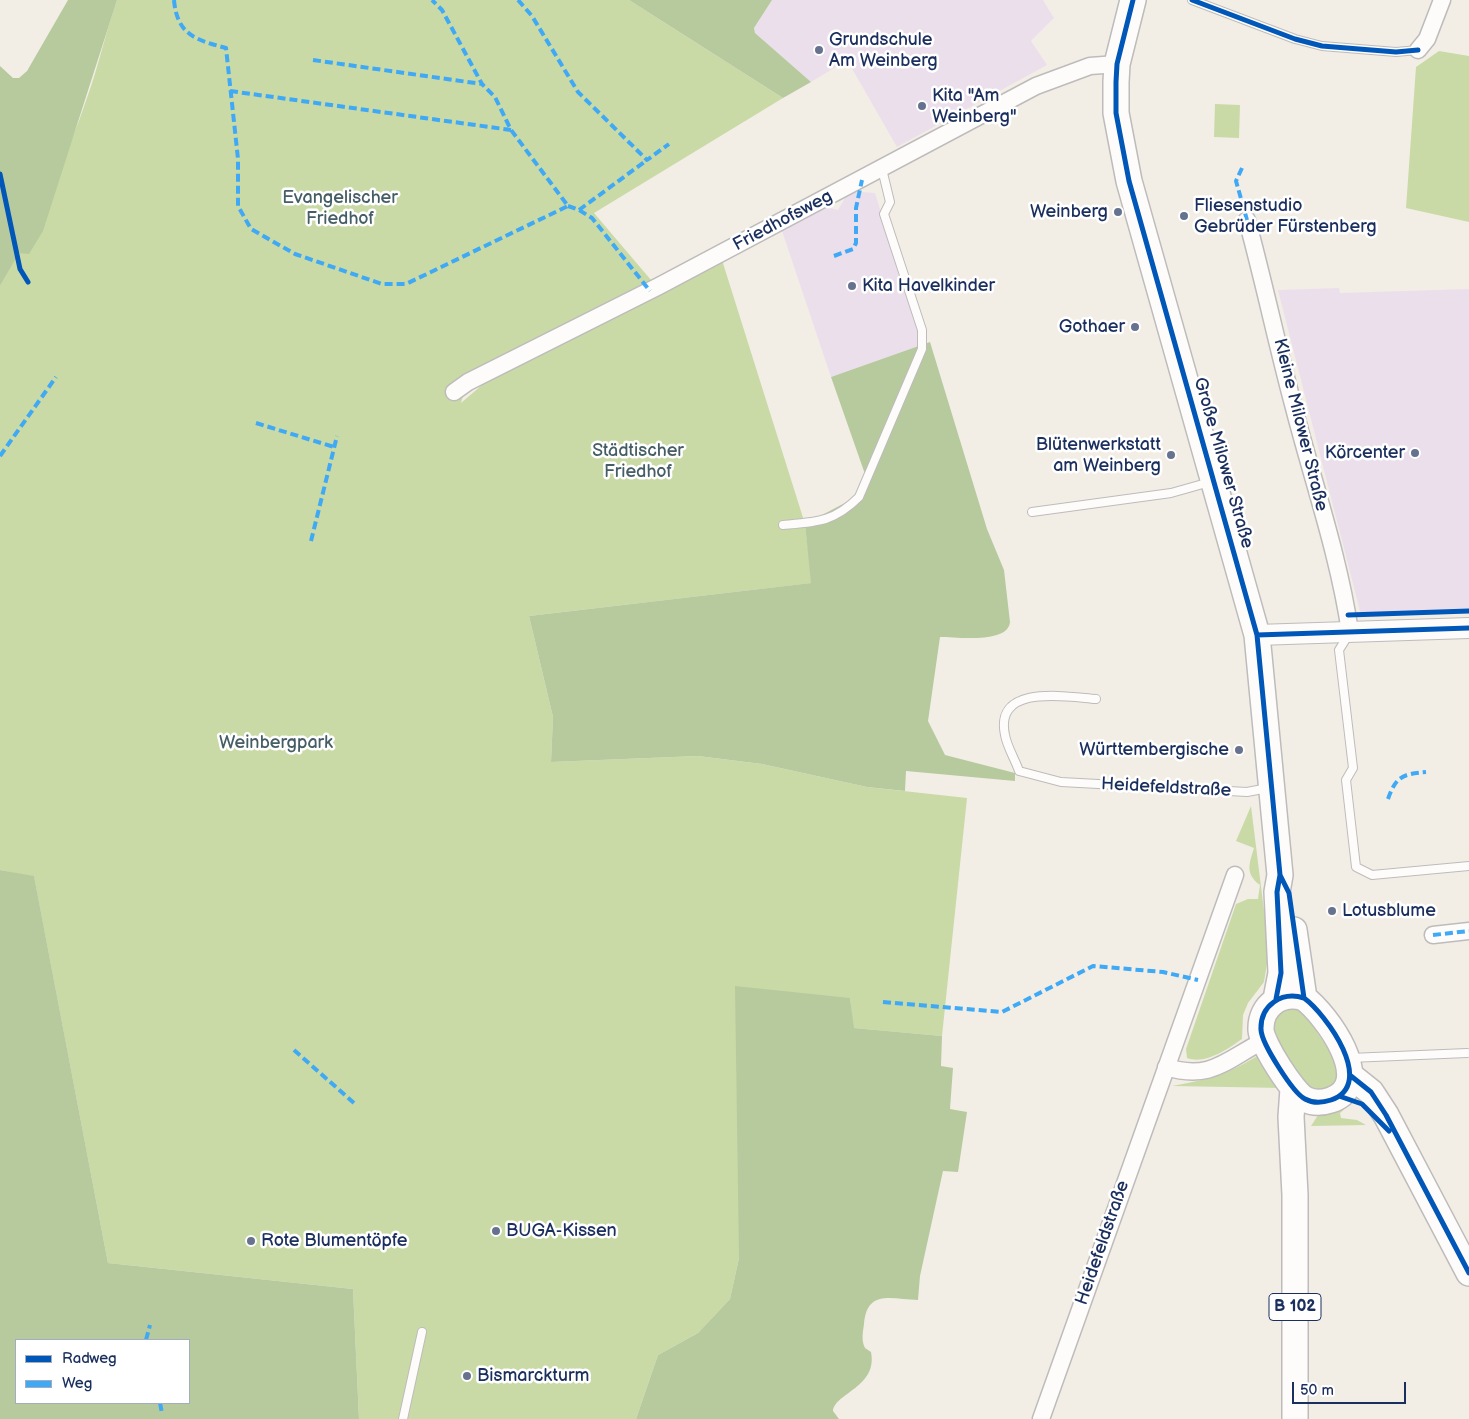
<!DOCTYPE html>
<meta charset="utf-8">
<style>
body{margin:0}
#map{position:relative;width:1469px;height:1419px;overflow:hidden;background:#f2eee6;font-family:"Balsamiq Sans",sans-serif}
canvas{display:block}
.legend{position:absolute;left:15px;top:1339px;width:175px;height:65px;box-sizing:border-box;background:#fff;border:1px solid #a4acbf;margin:0;padding:6px 9px;list-style:none;font-size:15px;color:#1b2f5e}
.legend li{display:flex;align-items:center;gap:10px;height:25px}
.legend b{width:25px;border:1px solid #a4acbf}
.scale{position:absolute;left:1292px;top:1382px;width:114px;height:22px;box-sizing:border-box;border:2px solid #1b2f5e;border-top:0;padding-left:6px;font-size:15px;line-height:18px;white-space:nowrap;color:#1b2f5e;-webkit-text-stroke:4px #fff;paint-order:stroke}
</style>
<div id="map">
<canvas width="1469" height="1419"></canvas>
<ul class="legend">
<li><b style="height:6px;background:#0057b8"></b>Radweg</li>
<li><b style="height:6px;background:#3fa9f5"></b>Weg</li>
</ul>
<div class="scale">50 m</div>
</div>
<script>
const ctx = document.querySelector('canvas').getContext('2d');
ctx.lineJoin = 'round';
function paint(path, color) { ctx.fillStyle = color; ctx.fill(path, 'evenodd'); }
function stroke(path, color, width, dash) { ctx.strokeStyle = color; ctx.lineWidth = width; ctx.lineCap = dash ? 'butt' : 'round'; ctx.setLineDash(dash || []); ctx.stroke(path); }
function write(font, color, halo, rows, align = 'center') {
  ctx.font = font + ' "Balsamiq Sans",sans-serif'; ctx.lineWidth = 5; ctx.setLineDash([]); ctx.textBaseline = 'middle'; ctx.strokeStyle = halo; ctx.fillStyle = color; for (const [text, x, y, turn = 0] of rows) {
    ctx.save(); ctx.translate(x, y); ctx.rotate((+turn || 0) * Math.PI / 180); ctx.textAlign = isNaN(turn) ? turn : align; if (halo) ctx.strokeText(text, 0, 0); ctx.fillText(text, 0, 0); ctx.restore();
  }
}
paint(new Path2D(`
 M 772,0 L 1043,0 L 1054,18 L 1031,41 L 1047,65 L 897,147 L 847,60 L 811,82 L 755,33 L 754,28 Z
 M 849,191 L 875,193 L 922,345 L 831,377 L 781,228 L 823,206 L 838,210 Z
 M 1339,288 L 1340,293 L 1469,289 L 1469,611 L 1361,615 L 1278,290 Z`), '#ebdfec');
paint(new Path2D(`
 M 117,0 L 629,0 L 783,98 L 594,213 L 651,280 L 470,371 L 461,403 L 489,379 L 722,260 L 805,524 L 812,583 L 529,616 L 553,717 L 551,762 L 698,756 L 762,764 L 867,787 L 967,798 L 942,1036 L 853,1028 L 850,998 L 739,1258 L 730,1299 L 698,1333 L 658,1355 L 636,1419 L 359,1419 L 353,1289 L 108,1263 L 34,877 L 0,870 L 0,286 C 34,226 66,161 88,95 C 99,64 106,31 117,0 Z
 M 1439,51 L 1469,56 L 1469,222 L 1406,208 L 1416,67 Z
 M 1215,104 L 1240,105 L 1239,138 L 1214,137 Z
 M 1251,806 L 1269,951 L 1264,982 L 1248,1003 L 1243,1015 L 1242,1039 C 1228,1049 1205,1065 1187,1058 L 1186,1049 L 1236,904 L 1248,899 L 1258,899 L 1260,885 C 1245,874 1249,864 1254,848 L 1236,841 Z
 M 1286,1008 C 1306,1008 1309,1019 1319,1035 C 1327,1047 1353,1082 1326,1090 C 1320,1092 1312,1090 1307,1087 C 1302,1083 1277,1042 1274,1035 C 1272,1030 1274,1022 1275,1016 Z
 M 1259,1055 L 1283,1088 L 1172,1086 C 1210,1079 1226,1075 1259,1055 Z
 M 1341,1106 L 1347,1107 L 1340,1113 L 1341,1118 L 1357,1120 L 1366,1125 L 1311,1126 L 1320,1112 Z`), '#c9daa6');
paint(new Path2D(`
 M 68,0 L 117,0 L 43,231 L 29,254 L 19,253 L 0,286 L 0,66 L 13,78 L 19,78 L 27,71 Z
 M 629,0 L 772,0 L 754,28 L 755,33 L 811,82 L 783,98 Z
 M 930,342 L 987,529 L 1004,570 L 1010,622 C 1008,644 957,637 940,637 L 928,721 L 945,755 L 1015,773 L 1015,781 L 906,771 L 905,791 L 867,787 L 762,764 L 698,756 L 551,762 L 553,717 L 529,616 L 811,583 L 805,524 L 858,496 L 866,477 L 831,377 Z
 M 0,870 L 34,876 L 108,1263 L 353,1289 L 359,1419 L 0,1419 ZM 16,1340 L 189,1340 L 189,1403 L 16,1403 Z
 M 735,986 L 850,998 L 854,1028 L 942,1036 L 941,1066 L 953,1068 L 950,1109 L 967,1112 L 958,1172 L 943,1171 L 920,1276 L 918,1300 C 891,1299 867,1289 864,1324 C 863,1332 861,1340 865,1348 L 871,1352 C 878,1387 835,1393 833,1411 L 839,1419 L 636,1419 L 658,1355 L 698,1333 L 730,1299 L 739,1258 Z`), '#b7ca9e');
const service = new Path2D(`
 M 1192,0 L 1295,39 L 1322,46 L 1396,52 L 1418,50
 M 1032,512 L 1171,493 L 1210,482
 M 783,525 C 817,522 834,522 859,497 L 922,349 L 922,330 L 884,214 L 890,202 L 882,169
 M 1349,634 L 1339,650 L 1353,768 L 1346,780 L 1356,867 L 1372,875 L 1469,866
 M 1096,699 C 1068,697 994,683 1005,735 C 1007,747 1015,759 1019,771 L 1061,782 L 1247,792 L 1268,788
 M 1350,1058 L 1467,1053
 M 403,1419 L 422,1332`);
const minor = new Path2D(`
 M 1418,50 L 1427,39 L 1442,0
 M 1247,220 C 1264,282 1277,345 1294,408 C 1313,482 1339,556 1350,632
 M 454,392 L 468,382 L 659,286 L 1036,86 L 1090,66 L 1117,64
 M 1433,935 L 1469,931
 M 1166,1067 C 1211,1081 1226,1060 1263,1041
 M 1041,1419 L 1235,875`);
const tertiary = new Path2D(`
 M 1257,635 L 1469,628`);
const primary = new Path2D(`
 M 1133,0 L 1117,64 L 1116,82 L 1116,113 L 1129,181 L 1257,635 L 1280,875 L 1277,892 L 1281,973 L 1276,999
 M 1294,930 L 1304,998 C 1326,1014 1377,1084 1331,1100 C 1322,1103 1314,1104 1305,1099 C 1293,1093 1262,1044 1261,1030 C 1260,1005 1282,991 1304,998
 M 1351,1076 L 1371,1092 L 1386,1115 L 1469,1273
 M 1293,1089 L 1291,1117 L 1295,1195 L 1295,1419`);
stroke(service, '#bdbcbb', 10);
stroke(minor, '#bdbcbb', 19);
stroke(tertiary, '#bdbcbb', 22);
stroke(primary, '#bdbcbb', 28);
stroke(service, '#fdfcfb', 8);
stroke(minor, '#fdfcfb', 16);
stroke(tertiary, '#fdfcfb', 20);
stroke(primary, '#fdfcfb', 25);
stroke(new Path2D(`
 M 174,0 C 177,35 196,40 226,48 L 238,159 L 238,206 L 251,229 L 295,254 L 382,284 L 406,284 L 568,206 L 511,130 L 495,97 L 482,84 L 442,10 L 432,0
 M 518,0 L 532,16 L 578,92 L 647,160 L 669,144
 M 313,60 L 482,84
 M 230,91 L 511,130
 M 1242,168 L 1236,181 L 1247,220
 M 568,206 L 579,210 L 592,218 L 650,291
 M 579,210 L 647,160
 M 834,256 L 853,249 L 856,243 L 856,208 L 862,180
 M 256,423 L 334,447
 M 0,456 L 56,377
 M 311,541 L 337,436
 M 1388,799 C 1396,776 1403,774 1426,772
 M 1433,935 L 1469,931
 M 883,1002 L 1002,1012 L 1093,966 L 1163,972 L 1198,980
 M 294,1050 L 354,1103
 M 146,1340 L 150,1325
 M 160,1403 L 162,1413`), '#3fa9f5', 4, [8, 4]);
stroke(new Path2D(`
 M 1133,0 L 1117,64 L 1116,82 L 1116,113 L 1129,181 L 1257,635 L 1280,875 L 1277,892 L 1281,973 L 1276,999
 M 1192,0 L 1295,39 L 1322,46 L 1396,52 L 1418,50
 M 0,174 L 20,269 L 28,282
 M 1348,615 L 1469,611
 M 1257,635 L 1469,628
 M 1280,875 L 1289,893 L 1304,998 C 1326,1014 1377,1084 1331,1100 C 1322,1103 1314,1104 1305,1099 C 1293,1093 1262,1044 1261,1030 C 1260,1005 1282,991 1304,998
 M 1351,1076 L 1371,1092 L 1386,1115 L 1469,1273
 M 1339,1096 L 1362,1104 L 1389,1131`), '#0057b8', 5);
for (const [x, y, r, color] of [
 [819,50,5,"#66728e"],
 [922,106,5,"#66728e"],
 [1118,212,5,"#66728e"],
 [1184,216,5,"#66728e"],
 [852,286,5,"#66728e"],
 [1135,327,5,"#66728e"],
 [1415,453,5,"#66728e"],
 [1171,455,5,"#66728e"],
 [1239,750,5,"#66728e"],
 [1332,911,5,"#66728e"],
 [496,1231,5,"#66728e"],
 [251,1241,5,"#66728e"],
 [467,1376,5,"#66728e"]
]) { const dot = new Path2D(); dot.arc(x, y, r, 0, 2 * Math.PI); ctx.fillStyle = color; ctx.fill(dot); stroke(dot, '#fff', 2); }
for (const [x, y, w] of [
 [1295,1307,52]
]) { const box = new Path2D(); box.roundRect(x - w / 2, y - 13.5, w, 27, 4); ctx.fillStyle = '#fff'; ctx.fill(box); stroke(box, '#1b2f5e', 1); }
write('bold 16px', '#1b2f5e', null, [
 ["B 102",1295,1307]
]);
write('18px', '#1b2f5e', '#fff', [
 ["Grundschule",829,40],
 ["Am Weinberg",829,61],
 ["Kita \"Am",932,96],
 ["Weinberg\"",932,117],
 ["Fliesenstudio",1194,206],
 ["Gebrüder Fürstenberg",1194,227],
 ["Weinberg",1108,212,"right"],
 ["Kita Havelkinder",862,286],
 ["Gothaer",1125,327,"right"],
 ["Blütenwerkstatt",1161,445,"right"],
 ["am Weinberg",1161,466,"right"],
 ["Körcenter",1405,453,"right"],
 ["Württembergische",1229,750,"right"],
 ["Lotusblume",1342,911],
 ["BUGA-Kissen",506,1231],
 ["Rote Blumentöpfe",261,1241],
 ["Bismarckturm",477,1376]
], 'left');
write('18px', '#455d64', '#fff', [
 ["Evangelischer",340,198],
 ["Friedhof",340,219],
 ["Städtischer",638,451],
 ["Friedhof",638,472],
 ["Weinbergpark",276,743]
]);
write('18px', '#1b2f5e', '#fff', [
 ["Friedhofsweg",783,221,-28],
 ["Kleine Milower Straße",1300,425,76],
 ["Große Milower Straße",1223,463,74],
 ["Heidefeldstraße",1166,788,3],
 ["Heidefeldstraße",1103,1243,-71]
]);
</script>
